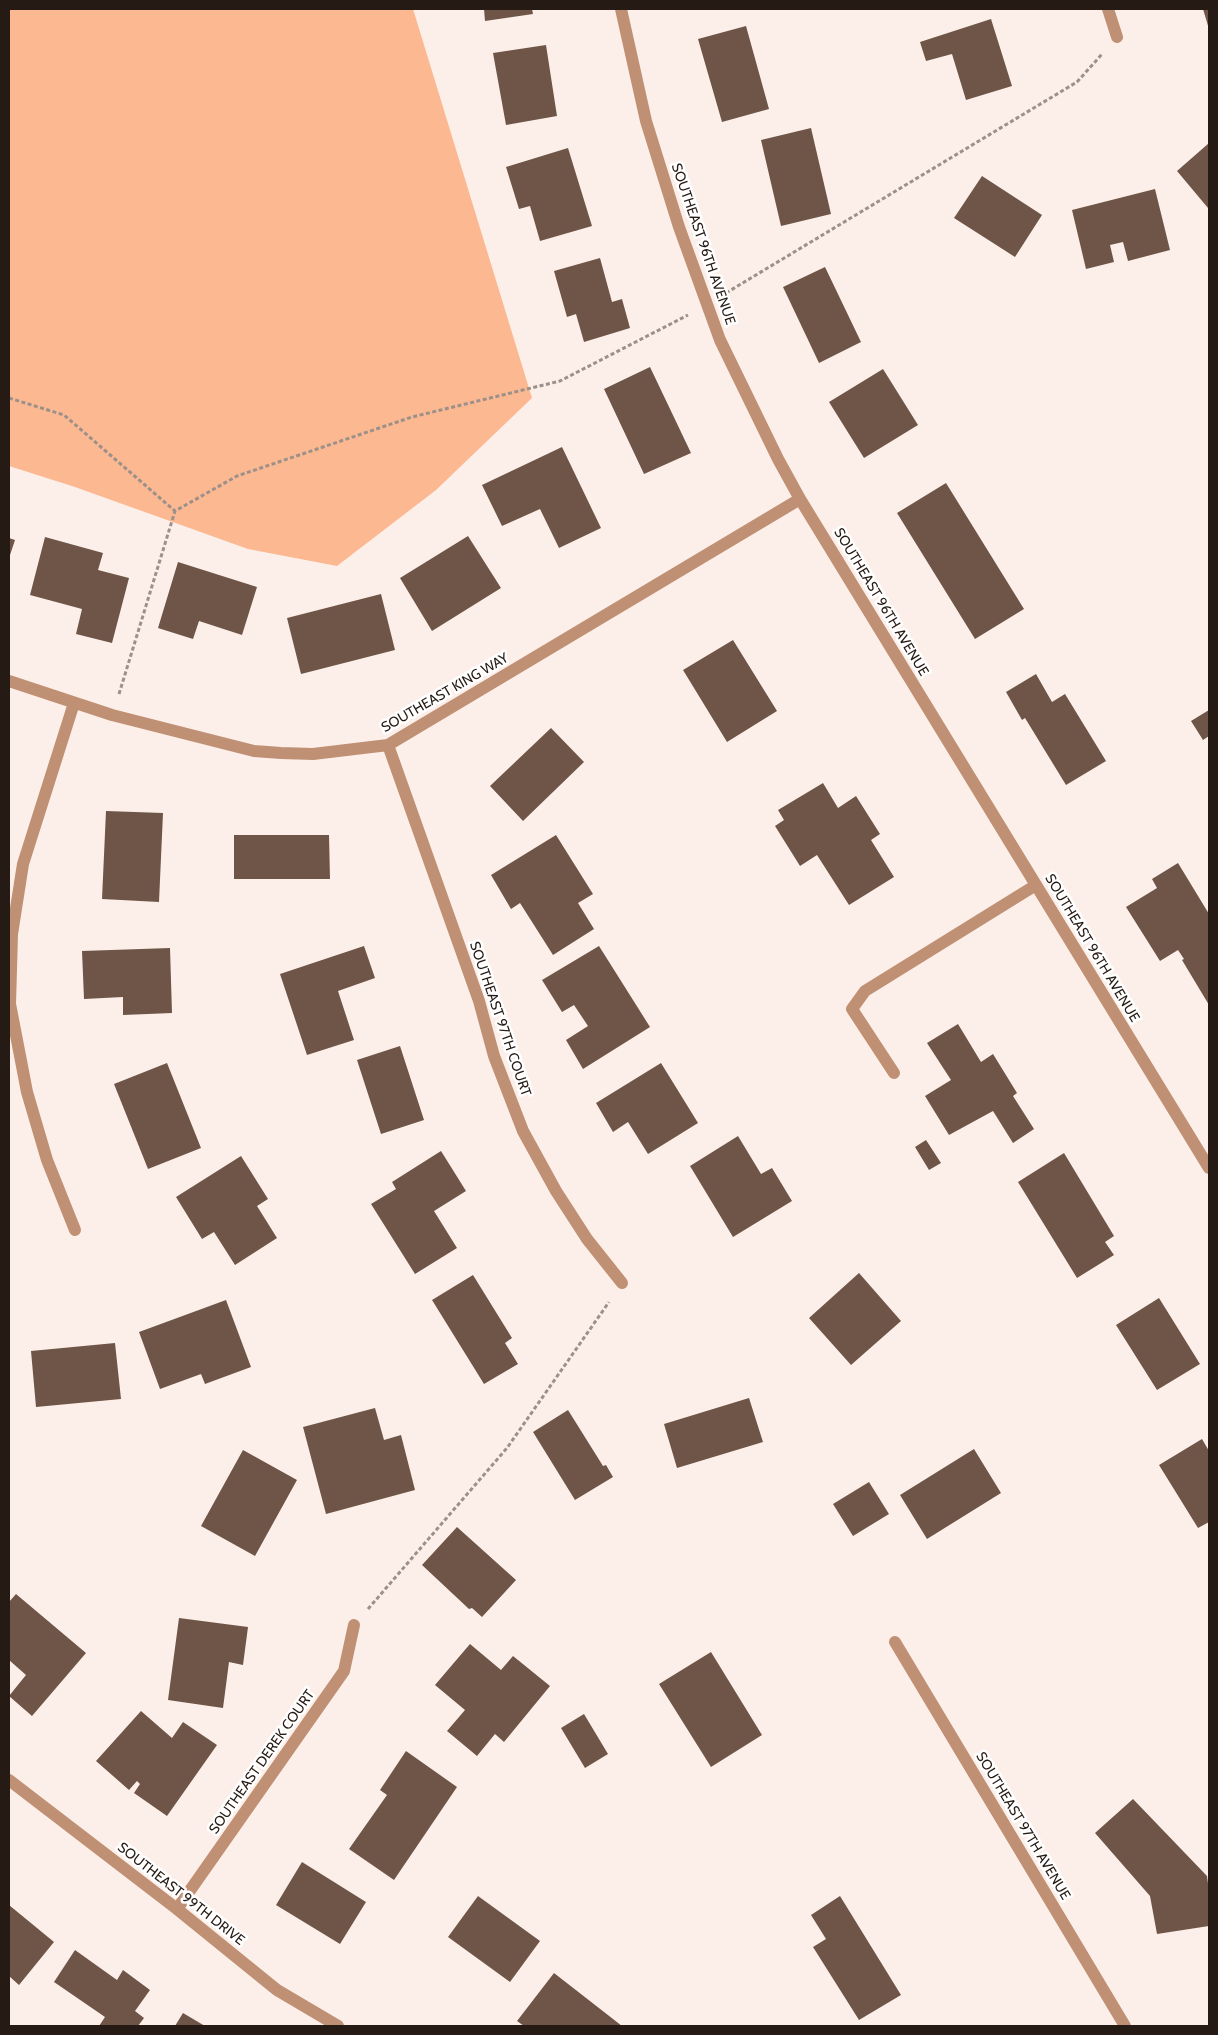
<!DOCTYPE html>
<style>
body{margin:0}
#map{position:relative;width:1218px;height:2035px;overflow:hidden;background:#fcefe9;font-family:Cabin,sans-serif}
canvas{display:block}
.frame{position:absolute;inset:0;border:10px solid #251a14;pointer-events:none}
</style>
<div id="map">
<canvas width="1218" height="2035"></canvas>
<div class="frame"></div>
</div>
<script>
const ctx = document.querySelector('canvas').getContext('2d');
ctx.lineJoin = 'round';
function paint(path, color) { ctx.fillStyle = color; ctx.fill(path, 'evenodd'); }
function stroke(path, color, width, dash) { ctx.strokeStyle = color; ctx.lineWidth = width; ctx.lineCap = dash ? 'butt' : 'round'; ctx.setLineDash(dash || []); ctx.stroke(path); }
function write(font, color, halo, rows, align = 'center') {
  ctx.font = font + ' Cabin,sans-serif'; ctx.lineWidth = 5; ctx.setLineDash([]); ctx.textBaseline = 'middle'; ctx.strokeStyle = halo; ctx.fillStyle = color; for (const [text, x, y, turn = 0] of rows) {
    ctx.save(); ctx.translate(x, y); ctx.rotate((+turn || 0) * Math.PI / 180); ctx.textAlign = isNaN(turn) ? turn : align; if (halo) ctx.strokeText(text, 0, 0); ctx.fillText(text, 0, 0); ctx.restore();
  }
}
paint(new Path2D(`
 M 9,9 L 413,9 L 532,398 L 436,490 L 337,566 L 248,549 L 75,487 L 9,466 Z`), '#fcb890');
paint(new Path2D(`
 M 484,9 L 532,9 L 533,14 L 485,21 Z
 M 1203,9 L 1209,9 L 1209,29 Z
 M 991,19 L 1012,86 L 966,100 L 952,54 L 926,61 L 920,42 Z
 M 746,26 L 769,109 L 722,122 L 698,39 Z
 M 546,45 L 557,116 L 506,125 L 493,53 Z
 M 811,128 L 831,214 L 781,226 L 761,140 Z
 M 1209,143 L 1209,207 L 1208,208 L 1177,171 Z
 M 568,148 L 592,226 L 540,241 L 530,206 L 519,209 L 506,167 Z
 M 982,176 L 1042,215 L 1015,257 L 954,218 Z
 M 1155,189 L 1170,250 L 1128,261 L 1123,242 L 1110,245 L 1114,262 L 1086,269 L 1072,210 Z
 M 600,258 L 612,302 L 622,299 L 630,328 L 584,342 L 576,314 L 567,317 L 554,271 Z
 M 825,267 L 861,342 L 819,363 L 783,287 Z
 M 650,367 L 691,453 L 644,474 L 604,389 Z
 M 883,369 L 918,425 L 864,458 L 829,402 Z
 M 562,447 L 601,528 L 559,548 L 540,509 L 502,526 L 482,485 Z
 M 946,483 L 1024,609 L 975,639 L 897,513 Z
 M 468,536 L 501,588 L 432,631 L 400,578 Z
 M 45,537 L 103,553 L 98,570 L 129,578 L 112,643 L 76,634 L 82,609 L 30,595 Z
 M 9,538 L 15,540 L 9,558 Z
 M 178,562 L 257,587 L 242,635 L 199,621 L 193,639 L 158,628 Z
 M 381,594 L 395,650 L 301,674 L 287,618 Z
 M 733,640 L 777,711 L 727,742 L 683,670 Z
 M 1036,674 L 1052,702 L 1065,694 L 1106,761 L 1066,785 L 1025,718 L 1022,720 L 1006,692 Z
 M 1209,710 L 1209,736 L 1203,740 L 1191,721 Z
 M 551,728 L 584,762 L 523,821 L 490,786 Z
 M 823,783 L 838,808 L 856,796 L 880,834 L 871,840 L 894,877 L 849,905 L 817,855 L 800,866 L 775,826 L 784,820 L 778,810 Z
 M 106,811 L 163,813 L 159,902 L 102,899 Z
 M 234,835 L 329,835 L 330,879 L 234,879 Z
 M 556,835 L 593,894 L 578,903 L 594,929 L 553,955 L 520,903 L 511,909 L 491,875 Z
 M 1178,863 L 1209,914 L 1209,1005 L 1182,960 L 1184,959 L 1178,950 L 1160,961 L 1126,907 L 1157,888 L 1152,879 Z
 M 364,946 L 375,978 L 338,991 L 354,1040 L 307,1055 L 280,974 Z
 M 599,946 L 650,1027 L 583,1069 L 566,1040 L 588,1026 L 574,1005 L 562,1012 L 542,980 Z
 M 170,948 L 172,1013 L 123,1015 L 123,997 L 84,999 L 82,951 Z
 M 958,1024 L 981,1062 L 993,1054 L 1017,1093 L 1013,1096 L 1034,1129 L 1013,1143 L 993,1111 L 949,1135 L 925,1096 L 951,1080 L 927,1043 Z
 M 400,1046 L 424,1120 L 381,1134 L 357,1060 Z
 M 167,1063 L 201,1148 L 148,1169 L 114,1084 Z
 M 661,1063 L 698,1123 L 648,1154 L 628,1122 L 613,1132 L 596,1103 Z
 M 738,1136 L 761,1174 L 772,1168 L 792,1201 L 733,1237 L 690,1166 Z
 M 926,1140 L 941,1163 L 929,1170 L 915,1147 Z
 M 441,1151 L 466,1191 L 434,1211 L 457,1248 L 415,1274 L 371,1204 L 396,1189 L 392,1182 Z
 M 1064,1153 L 1114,1236 L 1105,1242 L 1114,1255 L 1077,1278 L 1018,1182 Z
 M 241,1156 L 268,1199 L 257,1206 L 277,1238 L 235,1265 L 214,1232 L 202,1239 L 176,1197 Z
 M 859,1273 L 901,1321 L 851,1365 L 809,1318 Z
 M 473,1275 L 512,1338 L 505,1343 L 518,1364 L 484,1384 L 432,1300 Z
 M 1159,1298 L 1200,1364 L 1157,1390 L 1116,1325 Z
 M 226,1300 L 251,1367 L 205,1384 L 201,1374 L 160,1389 L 139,1332 Z
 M 115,1343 L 121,1399 L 36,1407 L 31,1351 Z
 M 749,1398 L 763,1442 L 677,1468 L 664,1424 Z
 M 375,1408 L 384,1440 L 401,1435 L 415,1490 L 326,1514 L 303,1427 Z
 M 568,1410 L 603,1466 L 606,1465 L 613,1477 L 575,1500 L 533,1432 Z
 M 1202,1439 L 1209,1451 L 1209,1522 L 1198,1528 L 1159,1465 Z
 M 974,1449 L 1001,1493 L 927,1539 L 900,1495 Z
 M 243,1450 L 297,1480 L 255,1556 L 201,1526 Z
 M 869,1482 L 889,1514 L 853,1536 L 833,1504 Z
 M 457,1527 L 516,1580 L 482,1617 L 472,1608 L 469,1609 L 422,1565 Z
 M 16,1594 L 86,1653 L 32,1716 L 9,1696 L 26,1675 L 9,1660 L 9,1602 Z
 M 179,1618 L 248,1627 L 243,1665 L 229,1662 L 223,1708 L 168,1700 Z
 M 470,1644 L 501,1670 L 513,1656 L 550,1686 L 504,1742 L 495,1734 L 477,1756 L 447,1731 L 465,1710 L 435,1685 Z
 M 711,1652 L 762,1735 L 711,1767 L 659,1684 Z
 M 141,1711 L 172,1738 L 183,1722 L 217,1745 L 167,1816 L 134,1793 L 140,1784 L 137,1781 L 129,1790 L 96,1761 Z
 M 584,1714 L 608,1754 L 585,1768 L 561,1728 Z
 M 406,1751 L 457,1787 L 394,1880 L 349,1849 L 387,1795 L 380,1790 Z
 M 1133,1799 L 1207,1876 L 1209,1891 L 1209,1926 L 1157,1934 L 1150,1896 L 1095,1833 Z
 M 302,1862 L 366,1902 L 340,1944 L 276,1905 Z
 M 478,1896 L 540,1941 L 510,1982 L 448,1937 Z
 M 840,1896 L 901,1995 L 859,2020 L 813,1947 L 826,1939 L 811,1915 Z
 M 9,1905 L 54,1942 L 19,1985 L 9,1976 Z
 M 75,1950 L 117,1980 L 123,1970 L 150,1990 L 135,2011 L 144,2018 L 138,2026 L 99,2026 L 105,2017 L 54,1982 Z
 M 554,1973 L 622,2026 L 524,2026 L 517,2021 Z
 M 183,2013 L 205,2026 L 175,2026 Z`), '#6e5547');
stroke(new Path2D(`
 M 726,293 L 1077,82 L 1103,53
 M 9,398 L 64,415 L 175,511 L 237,476 L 412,417 L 560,381 L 688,315
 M 119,694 L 175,511
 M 368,1609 L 507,1448 L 609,1302`), '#9c908a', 3, [4, 2.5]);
stroke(new Path2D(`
 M 621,9 L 646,121 L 679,227 L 720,340 L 778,459 L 800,499 L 1209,1168
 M 1108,9 L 1117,37
 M 9,681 L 112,715 L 254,751 L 281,753 L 313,754 L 388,745 L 800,499
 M 74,703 L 23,864 L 12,934 L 10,1004 L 27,1092 L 47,1160 L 75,1230
 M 388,745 L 479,1001 L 494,1056 L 523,1131 L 556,1191 L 587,1239 L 622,1283
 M 894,1073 L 852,1009 L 865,991 L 1036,885
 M 895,1642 L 1125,2026
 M 9,1780 L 177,1909 L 277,1990 L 338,2026
 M 177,1909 L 344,1671 L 354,1625`), '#c09074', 12);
write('14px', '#251a14', '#fff', [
 ["SOUTHEAST 96TH AVENUE",703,244,71],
 ["SOUTHEAST 96TH AVENUE",881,602,59],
 ["SOUTHEAST KING WAY",445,693,-30],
 ["SOUTHEAST 96TH AVENUE",1092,948,59],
 ["SOUTHEAST 97TH COURT",500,1019,71],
 ["SOUTHEAST DEREK COURT",262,1762,-55],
 ["SOUTHEAST 97TH AVENUE",1023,1826,59],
 ["SOUTHEAST 99TH DRIVE",181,1894,38]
]);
</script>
